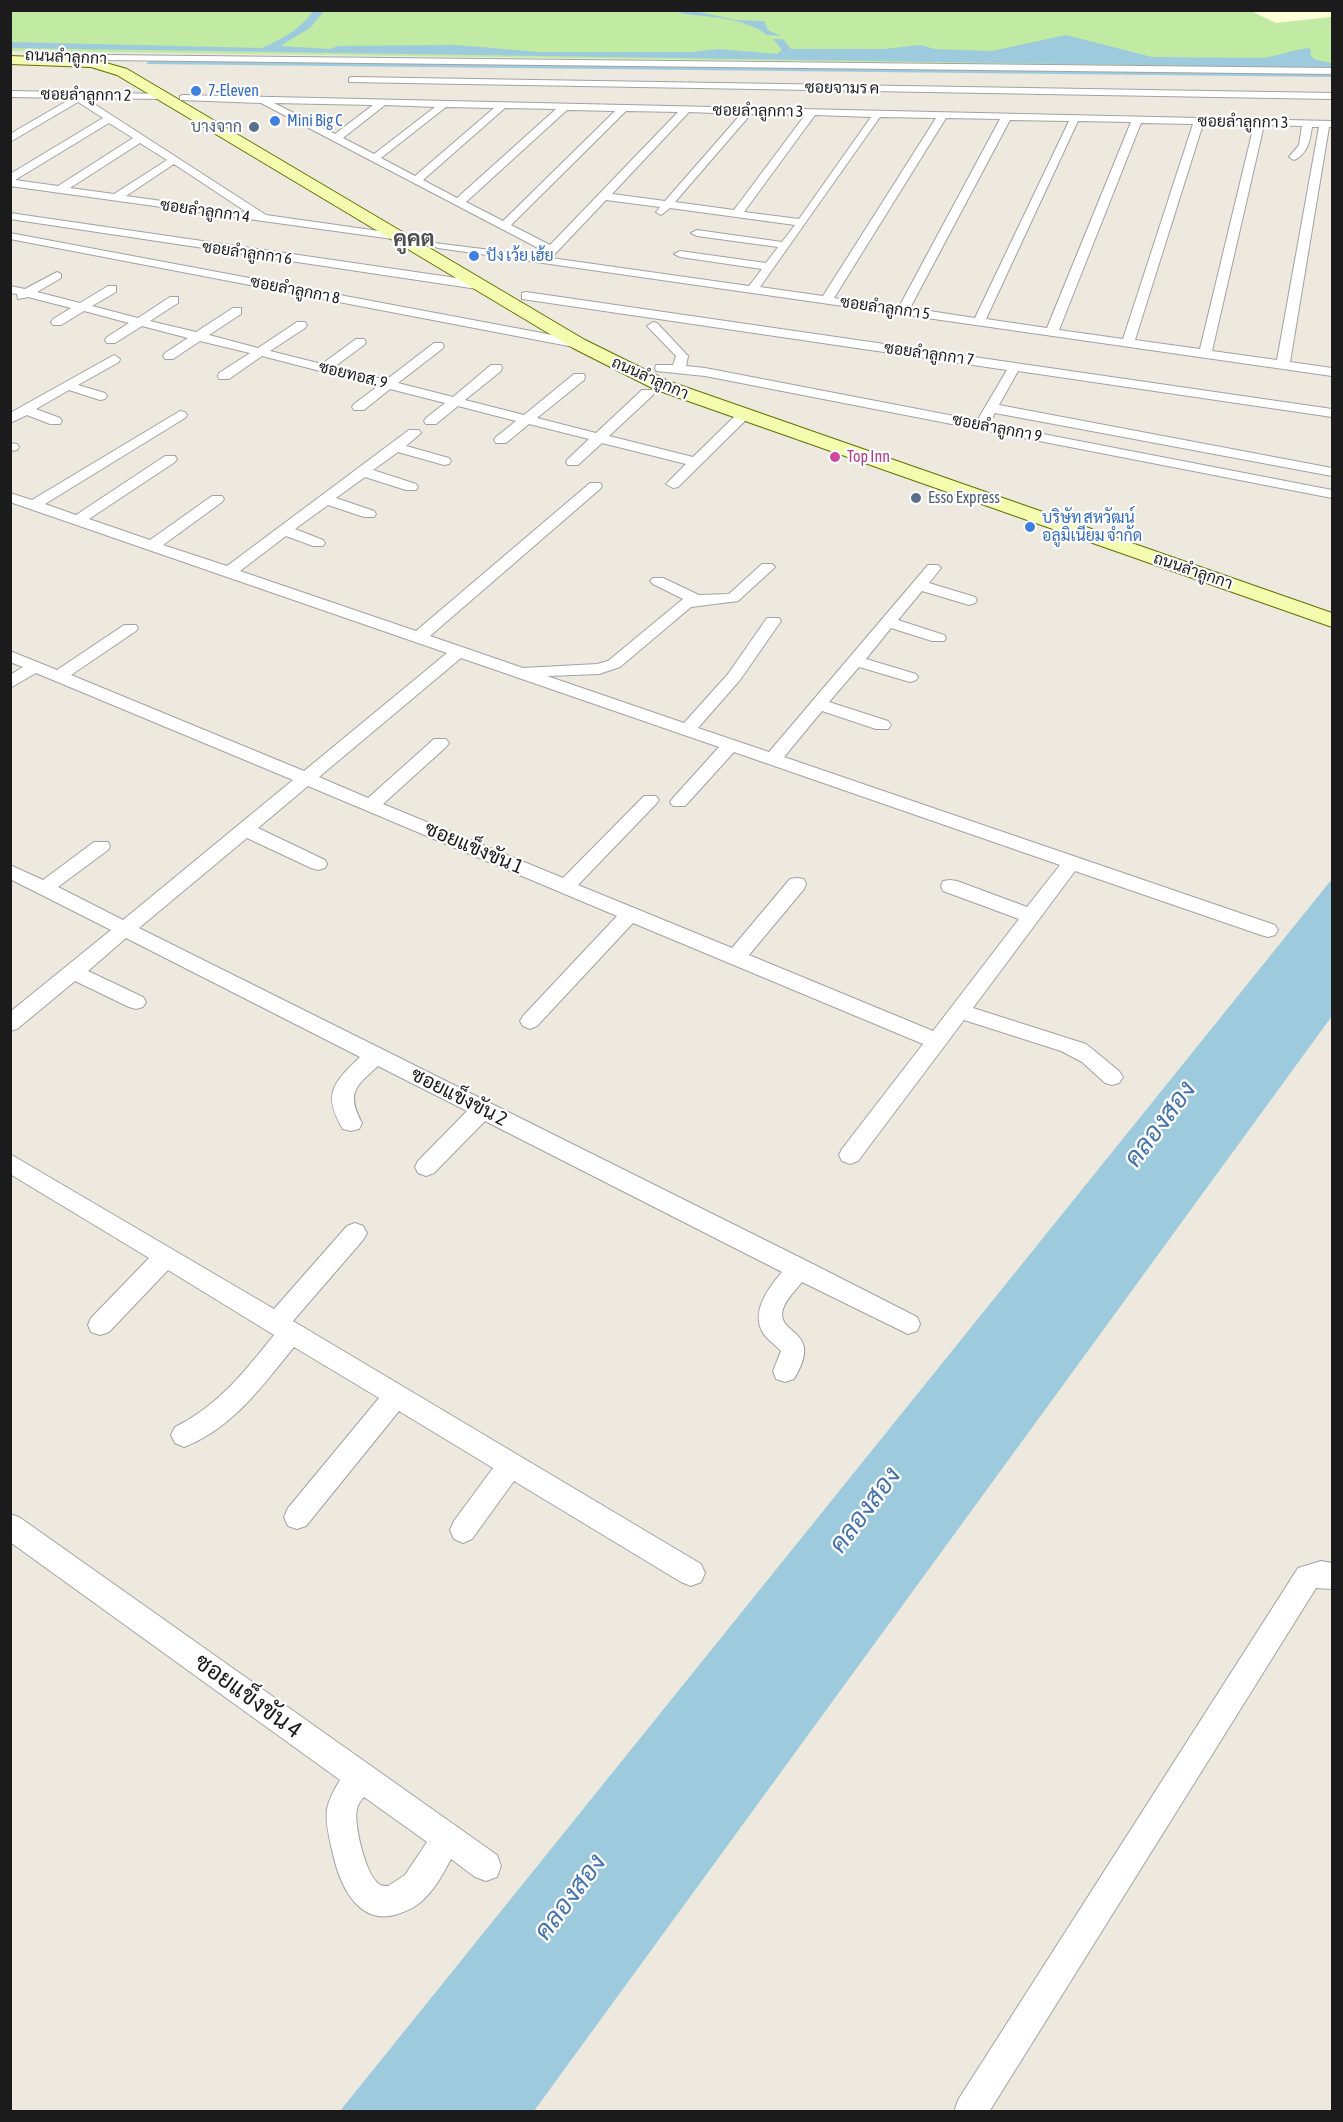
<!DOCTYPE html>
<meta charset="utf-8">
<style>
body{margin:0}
#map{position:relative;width:1343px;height:2122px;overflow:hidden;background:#ede9df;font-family:"Asap Condensed",sans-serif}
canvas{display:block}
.frame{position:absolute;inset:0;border:12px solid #1b1b1b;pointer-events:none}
</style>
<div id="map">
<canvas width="1343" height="2122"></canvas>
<div class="frame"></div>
</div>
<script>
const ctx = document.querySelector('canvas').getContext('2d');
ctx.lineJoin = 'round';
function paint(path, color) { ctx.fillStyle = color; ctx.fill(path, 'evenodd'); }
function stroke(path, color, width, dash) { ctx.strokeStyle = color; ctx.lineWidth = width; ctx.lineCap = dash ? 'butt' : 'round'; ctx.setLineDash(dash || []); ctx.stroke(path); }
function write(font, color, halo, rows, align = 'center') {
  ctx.font = font + ' "Asap Condensed",Sarabun,sans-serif'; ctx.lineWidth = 4.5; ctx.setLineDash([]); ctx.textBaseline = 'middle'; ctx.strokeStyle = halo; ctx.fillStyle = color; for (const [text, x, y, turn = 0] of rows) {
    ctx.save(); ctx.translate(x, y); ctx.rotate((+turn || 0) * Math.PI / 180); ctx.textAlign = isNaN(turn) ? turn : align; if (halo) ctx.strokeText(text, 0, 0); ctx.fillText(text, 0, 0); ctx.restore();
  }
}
paint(new Path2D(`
 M 1249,11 L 1332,11 L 1332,17 L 1276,23 Z`), '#fdffd6');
paint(new Path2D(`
 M 11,10 L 1249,10 L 1276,23 L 1332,17 L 1332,68 L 11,51 Z`), '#c1eaa2');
paint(new Path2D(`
 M 325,10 L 310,28 L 280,46 L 330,49 L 338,46 L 456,45 L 539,52 L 693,52 L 717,49 L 777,54 L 782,50 L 773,39 L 783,39 L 791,49 L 884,49 L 920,45 L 935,49 L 992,51 L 1066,35 L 1152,57 L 1262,58 C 1279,56 1294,49 1310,48 L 1311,56 L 1316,60 L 1332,63 L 1332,68 L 11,48 L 11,42 L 262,48 C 282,39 301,29 313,11 Z
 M 695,11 L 736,20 L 764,21 L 768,30 L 781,36 L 767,35 C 745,17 705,17 677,13 Z
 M 149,61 L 1332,74 L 1332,77 L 146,64 Z
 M 1332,879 L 1332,1016 L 534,2111 L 340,2111 Z`), '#9dcbdd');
const street = new Path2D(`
 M 105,55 L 1332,68 L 1332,74 L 102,60 L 100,58 Z
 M 352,77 L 1332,93 L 1332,99 L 349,82 L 349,78 Z
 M 10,91 L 165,94 L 165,98 L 162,99 L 85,98 L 266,215 L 400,234 L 406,237 L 400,240 L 10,186 L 10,174 L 103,118 L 78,102 L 10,142 L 10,134 L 72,98 L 10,97 ZM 109,123 L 133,138 L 58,186 L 15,180 ZM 140,143 L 167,160 L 114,194 L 70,188 ZM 174,164 L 248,213 L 126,196 Z
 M 183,95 L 1332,121 L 1332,127 L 1329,127 L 1290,362 L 1332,368 L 1332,376 L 438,248 L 432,245 L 434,243 L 539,256 L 544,251 L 261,103 L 180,100 L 180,96 ZM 274,103 L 373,105 L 335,134 ZM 385,105 L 435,107 L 374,154 L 343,138 ZM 446,107 L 494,108 L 415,176 L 381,158 ZM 505,108 L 556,109 L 457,198 L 423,180 ZM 567,110 L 615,111 L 503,221 L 466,202 ZM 626,111 L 678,112 L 550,245 L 511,225 ZM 689,112 L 741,114 L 665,201 L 612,194 ZM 751,114 L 805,115 L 734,210 L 675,202 ZM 815,115 L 871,117 L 799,219 L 744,212 ZM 880,117 L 936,118 L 823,296 L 760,287 ZM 946,118 L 1000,119 L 899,307 L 834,298 ZM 1010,120 L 1069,121 L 975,318 L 910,308 ZM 1078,121 L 1131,122 L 1047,328 L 986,319 ZM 1141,123 L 1193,124 L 1123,339 L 1059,330 ZM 1203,124 L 1254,125 L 1200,349 L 1135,340 ZM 1264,125 L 1302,126 L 1299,145 L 1289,157 L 1294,160 C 1308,154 1310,140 1312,127 L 1319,127 L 1277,360 L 1212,351 ZM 606,200 L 660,207 L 656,212 L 661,215 L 670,208 L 795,225 L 782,242 L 697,230 L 691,233 L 697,236 L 778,247 L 766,263 L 680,251 L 674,254 L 680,257 L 762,269 L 749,286 L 551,258 Z
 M 10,213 L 484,282 L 490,286 L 484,290 L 10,219 Z
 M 10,233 L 579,340 L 585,344 L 579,348 L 10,239 Z
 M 57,272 L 61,274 L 61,278 L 37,292 L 80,303 L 108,286 L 116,286 L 116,292 L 92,306 L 138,318 L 170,297 L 178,297 L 178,303 L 150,321 L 196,332 L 233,308 L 241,308 L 241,314 L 209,335 L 258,348 L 297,322 L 305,322 L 307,325 L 305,328 L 270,351 L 322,364 L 356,339 L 364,339 L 366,342 L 364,345 L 334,367 L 386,380 L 434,343 L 442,343 L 444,346 L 442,349 L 398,383 L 453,397 L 491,365 L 501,365 L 502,368 L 501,371 L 465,400 L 524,415 L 574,374 L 584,374 L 585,377 L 584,380 L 537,418 L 596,433 L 642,390 L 652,390 L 654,393 L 652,396 L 609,436 L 693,457 L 738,413 L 748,413 L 750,416 L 678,487 L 673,488 L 666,484 L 686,464 L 602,443 L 578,465 L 568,465 L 566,462 L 568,459 L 589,439 L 529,424 L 506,443 L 496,443 L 494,440 L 496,437 L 516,421 L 458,406 L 436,424 L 426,424 L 424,421 L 426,418 L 445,403 L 390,389 L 364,410 L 354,410 L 352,407 L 354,404 L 378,386 L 262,356 L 229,379 L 219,379 L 218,376 L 219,373 L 250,353 L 200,341 L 173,359 L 165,359 L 163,356 L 165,353 L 188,338 L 142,326 L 115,343 L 107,343 L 105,340 L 107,337 L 129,323 L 84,311 L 61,325 L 53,325 L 51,322 L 53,319 L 71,308 L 28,297 L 18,299 L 17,294 L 10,293 L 10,286 L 25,289 Z
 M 526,292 L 1332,409 L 1332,417 L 1018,371 L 999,405 L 1332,468 L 1332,476 L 995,413 L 990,422 L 986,423 L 1332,490 L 1332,498 L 705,376 L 656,371 L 655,368 L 656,365 L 673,365 L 676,356 L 647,326 L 653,322 L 657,323 L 688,356 L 686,366 L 705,368 L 980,421 L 978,419 L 1007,370 L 522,299 L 522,293 Z
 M 114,355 L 120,359 L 119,362 L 78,385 L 105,393 L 107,396 L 105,399 L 100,400 L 69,390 L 36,409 L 60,418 L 62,421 L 60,424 L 50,424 L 27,415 L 10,423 L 10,413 Z
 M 180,411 L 185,412 L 187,415 L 185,418 L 45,504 L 76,515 L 165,456 L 175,456 L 177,459 L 175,462 L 89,519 L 150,540 L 212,496 L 222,496 L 224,499 L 222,502 L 163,545 L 227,566 L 409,430 L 419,430 L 421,433 L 406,446 L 449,458 L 451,461 L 449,464 L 444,465 L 398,452 L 373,470 L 416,484 L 418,487 L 416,490 L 406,490 L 365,477 L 336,498 L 374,511 L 376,514 L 374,517 L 364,517 L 328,505 L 295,529 L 323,540 L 325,543 L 323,546 L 313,546 L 286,536 L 240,571 L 416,631 L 590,483 L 600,483 L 602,486 L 600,489 L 430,636 L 523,668 L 597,664 L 608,661 L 683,599 L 653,584 L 650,581 L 653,578 L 663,578 L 699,595 L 729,594 L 762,564 L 772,564 L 775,567 L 772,570 L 738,601 L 691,607 L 620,667 L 599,674 L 547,676 L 684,723 L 728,674 L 767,618 L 779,618 L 781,621 L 740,680 L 698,728 L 769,752 L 928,565 L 938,565 L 941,568 L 929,583 L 975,597 L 977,600 L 975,603 L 969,605 L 922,591 L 898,620 L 944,635 L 946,638 L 944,641 L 932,641 L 891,628 L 866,659 L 916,674 L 918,677 L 916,680 L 910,682 L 859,667 L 829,702 L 888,721 L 891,725 L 888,729 L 876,729 L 822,711 L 784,757 L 1275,925 L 1278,930 L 1275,935 L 1268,937 L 1261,935 L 1075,871 L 973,1008 L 1086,1044 L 1119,1071 L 1123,1077 L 1119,1083 L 1112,1085 L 1105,1083 L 1082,1062 L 1061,1051 L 964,1020 L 858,1161 L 850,1164 L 842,1161 L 839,1155 L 842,1149 L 923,1044 L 633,923 L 537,1026 L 530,1029 L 523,1026 L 520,1021 L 523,1016 L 617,916 L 308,786 L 258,828 L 325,860 L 327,864 L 325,868 L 318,870 L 311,868 L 247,838 L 139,928 L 807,1261 L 917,1317 L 920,1324 L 917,1331 L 908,1334 L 802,1282 C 796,1290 786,1299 783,1309 C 775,1336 825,1328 794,1379 L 785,1382 L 776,1379 L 773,1371 L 781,1351 C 776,1346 771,1342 766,1337 C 748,1315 767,1290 782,1272 L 485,1121 L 434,1173 L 426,1176 L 418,1173 L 415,1167 L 418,1161 L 467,1111 L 378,1066 C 355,1087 346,1093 362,1123 L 359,1129 L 351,1131 L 343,1129 C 322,1094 333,1083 360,1057 L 126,938 L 88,971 L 143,997 L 146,1002 L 143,1007 L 136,1009 L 129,1007 L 75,981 L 17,1029 L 10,1031 L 10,1012 L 111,930 L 10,879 L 10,865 L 43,880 L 94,842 L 108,842 L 110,846 L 108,850 L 58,887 L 123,920 L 293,780 L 36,673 L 10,688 L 10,675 L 23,667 L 10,662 L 10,651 L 57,670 L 124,625 L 136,625 L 138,628 L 136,631 L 71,675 L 304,771 L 447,653 L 10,502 L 10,493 L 32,500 ZM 461,658 L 719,747 L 673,798 L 670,802 L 673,806 L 685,806 L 734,752 L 1060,865 L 1027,907 L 957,881 L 950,880 L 943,881 L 941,886 L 943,891 L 1019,919 L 933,1031 L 749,955 L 804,889 L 806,884 L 804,879 L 797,878 L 790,879 L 732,948 L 578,885 L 656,804 L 659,800 L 656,796 L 644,796 L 563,878 L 383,804 L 446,747 L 449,743 L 446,739 L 434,739 L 368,798 L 319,777 Z
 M 10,443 L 17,444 L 19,447 L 17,450 L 10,451 Z
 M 10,1154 L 274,1309 L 347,1226 L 355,1223 L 363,1226 L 367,1233 L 363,1240 L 293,1321 L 701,1564 L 705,1573 L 701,1582 L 691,1586 L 681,1582 L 514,1481 L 472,1539 L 463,1543 L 454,1539 L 450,1530 L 454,1521 L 493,1468 L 399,1411 L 306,1526 L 297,1529 L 288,1526 L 284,1517 L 288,1508 L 379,1398 L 294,1347 C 262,1386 233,1428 184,1447 L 175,1443 L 171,1435 L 175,1427 C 218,1406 245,1371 274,1335 L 168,1270 L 109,1332 L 100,1335 L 91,1332 L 88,1325 L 91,1318 L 149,1258 L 10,1174 Z
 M 10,1514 L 19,1517 L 497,1855 L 501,1866 L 497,1877 L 486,1881 L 475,1877 L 451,1859 C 443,1874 435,1889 422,1901 C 415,1907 407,1911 398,1914 C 359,1927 340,1886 333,1854 C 330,1841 325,1823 327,1809 C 329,1799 335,1788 340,1780 L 10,1542 ZM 364,1797 L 427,1842 L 405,1875 L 388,1886 C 385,1886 381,1886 379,1884 C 366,1876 353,1823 357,1809 C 358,1804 361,1800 364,1797 Z
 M 1321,1561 L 1332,1563 L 1332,1589 L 1316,1588 L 989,2112 L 954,2112 L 958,2100 L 1298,1568 Z`);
const secondary = new Path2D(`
 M 10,56 L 92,59 L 127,69 L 585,340 L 668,381 L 1332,613 L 1332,627 L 654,389 L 573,348 L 117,75 L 91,67 L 10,64 Z`);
stroke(street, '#a2a2a2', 2);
stroke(secondary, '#607201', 2);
paint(street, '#fff');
paint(secondary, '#f3fbaf');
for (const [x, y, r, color] of [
 [196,91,6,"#3f7fe0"],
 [275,121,6,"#3f7fe0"],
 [254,127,6,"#5c6f8a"],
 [474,256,6,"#3f7fe0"],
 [835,457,6,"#d1479c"],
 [916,498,6,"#5c6f8a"],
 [1030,527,6,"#3f7fe0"]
]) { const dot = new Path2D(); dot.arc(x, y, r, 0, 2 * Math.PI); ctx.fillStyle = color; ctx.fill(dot); stroke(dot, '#fff', 2); }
write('16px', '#1b1b1b', '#fff', [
 ["ถนนลำลูกกา",66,57,3],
 ["ซอยจามร ค",842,88,1],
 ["ซอยลำลูกกา 2",86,95,1],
 ["ซอยลำลูกกา 3",758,111,1],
 ["ซอยลำลูกกา 3",1243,122,1],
 ["ซอยลำลูกกา 4",205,211,8],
 ["ซอยลำลูกกา 6",247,253,8],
 ["ซอยลำลูกกา 8",295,290,11],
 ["ซอยลำลูกกา 5",885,308,8],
 ["ซอยลำลูกกา 7",929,354,8],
 ["ซอยทอส. 9",353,375,14],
 ["ถนนลำลูกกา",650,378,24],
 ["ซอยลำลูกกา 9",997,428,11],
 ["ถนนลำลูกกา",1193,571,19]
]);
write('16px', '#366cbe', '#fff', [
 ["7-Eleven",208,91],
 ["Mini Big C",287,121],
 ["ปัง เว้ย เฮ้ย",486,256],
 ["บริษัท สหวัฒน์",1042,518],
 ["อลูมิเนียม จำกัด",1042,536]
], 'left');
write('16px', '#4e5e75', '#fff', [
 ["บางจาก",242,127],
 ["Esso Express",928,498,"left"]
], 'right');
write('16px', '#b23c85', '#fff', [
 ["Top Inn",847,457]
], 'left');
write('20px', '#1b1b1b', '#fff', [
 ["ซอยแข็งขัน 1",474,848,23],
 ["ซอยแข็งขัน 2",459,1097,27]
]);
write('bold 22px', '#4e4e4e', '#fff', [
 ["คูคต",414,239]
]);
write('24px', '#1b1b1b', '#fff', [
 ["ซอยแข็งขัน 4",248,1696,36]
]);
write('italic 26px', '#4573ac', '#fff', [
 ["คลองสอง",1160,1124,-53],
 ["คลองสอง",865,1510,-53],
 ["คลองสอง",570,1897,-53]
]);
</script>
